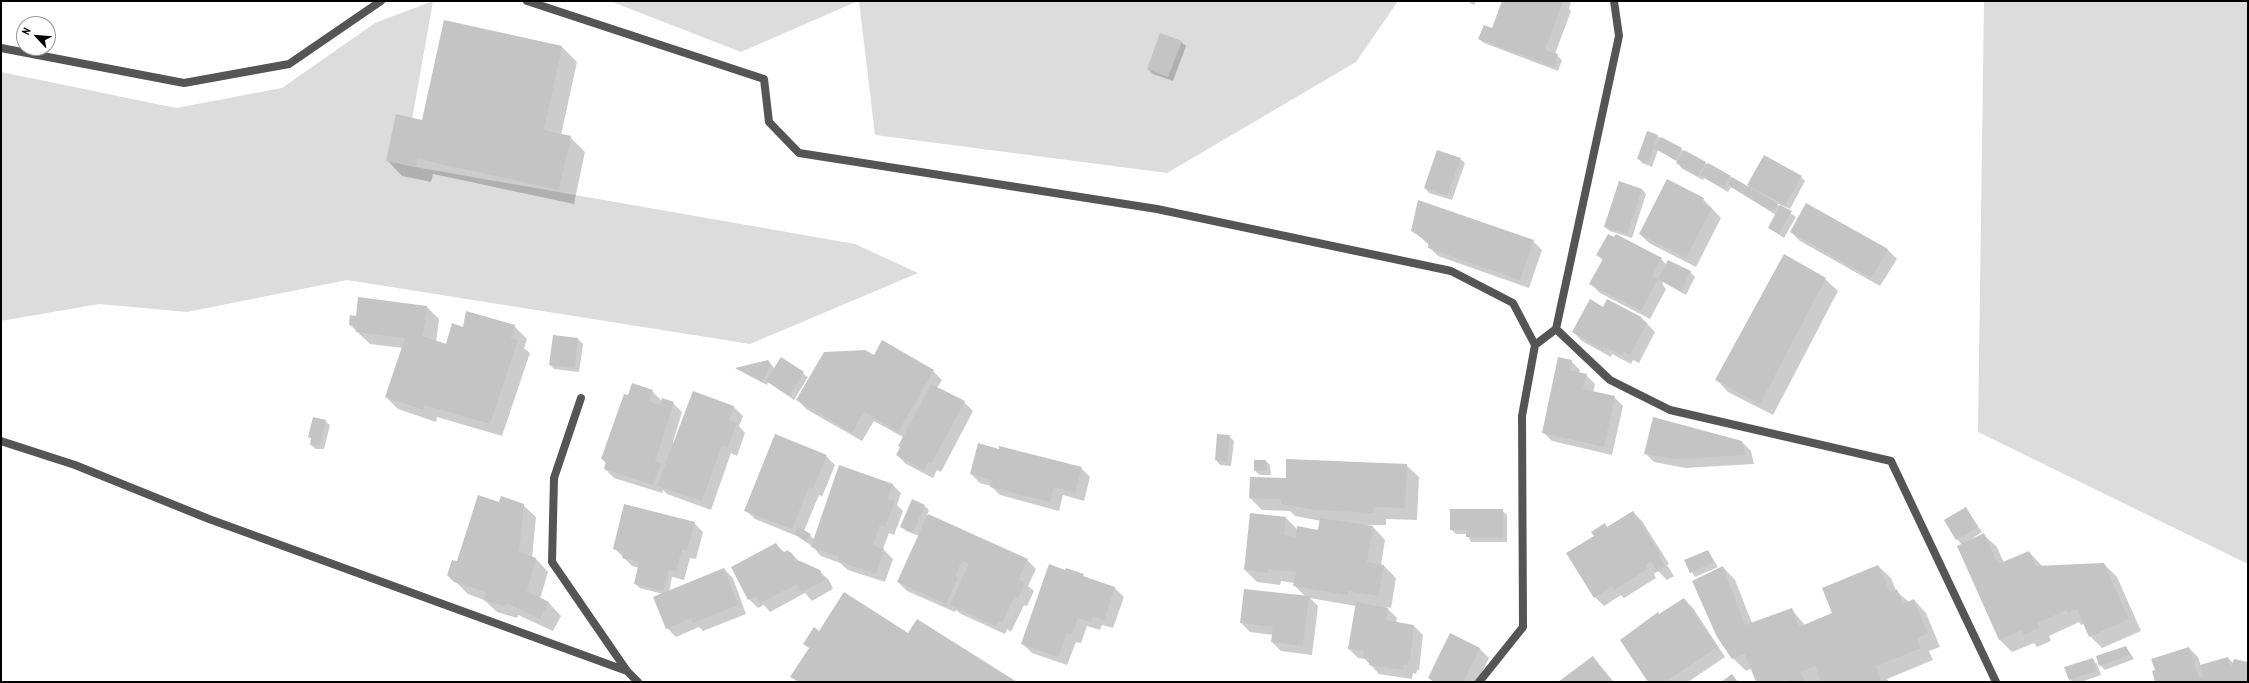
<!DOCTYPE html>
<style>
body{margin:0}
#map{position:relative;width:2249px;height:683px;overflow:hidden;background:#fff;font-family:"PT Sans Narrow",sans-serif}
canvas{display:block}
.frame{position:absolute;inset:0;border:2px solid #000;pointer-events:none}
.north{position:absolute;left:16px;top:16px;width:40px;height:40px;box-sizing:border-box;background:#fff;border:1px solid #999;border-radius:50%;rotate:296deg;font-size:11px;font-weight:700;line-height:16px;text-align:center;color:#000}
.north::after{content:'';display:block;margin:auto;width:14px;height:18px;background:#000;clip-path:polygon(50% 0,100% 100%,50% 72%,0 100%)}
</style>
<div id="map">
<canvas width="2249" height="683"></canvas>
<div class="frame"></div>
<div class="north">N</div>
</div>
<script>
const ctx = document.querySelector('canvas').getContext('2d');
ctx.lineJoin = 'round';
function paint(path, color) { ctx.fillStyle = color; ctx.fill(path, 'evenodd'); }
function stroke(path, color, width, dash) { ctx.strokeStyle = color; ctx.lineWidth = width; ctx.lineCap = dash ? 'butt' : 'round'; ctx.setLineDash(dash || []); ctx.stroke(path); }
paint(new Path2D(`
 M 433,1 L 404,165 L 855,244 L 918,273 L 750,344 L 347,280 L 187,312 L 99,304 L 1,321 L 1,72 L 176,108 L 282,88 L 375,23 Z
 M 610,1 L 858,1 L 741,52 Z
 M 859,1 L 1398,1 L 1356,62 L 1167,173 L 875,135 Z
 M 1984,1 L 2248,1 L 2248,564 L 1978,432 Z`), '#dcdcdc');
paint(new Path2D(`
 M 1467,1 L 1476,1 L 1474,5 Z
 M 1503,1 L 1571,1 L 1569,9 L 1571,11 L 1555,54 L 1562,60 L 1558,71 L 1484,43 L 1479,39 L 1493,30 Z
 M 1181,42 L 1186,46 L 1173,81 L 1153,74 L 1148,69 Z
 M 562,47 L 577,62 L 561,135 L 570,137 L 585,152 L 574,204 L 433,174 L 431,182 L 402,176 L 387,160 L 423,121 Z
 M 1657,136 L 1748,187 L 1764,156 L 1801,177 L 1805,181 L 1790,209 L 1774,202 L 1796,217 L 1784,238 L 1769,228 L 1776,215 L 1731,187 L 1728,192 L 1704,178 L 1703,180 L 1681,168 L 1678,162 L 1658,150 L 1652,167 L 1642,163 L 1638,158 Z
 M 1460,159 L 1465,163 L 1452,200 L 1429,193 L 1425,188 Z
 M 1642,189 L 1646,194 L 1632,238 L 1610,231 L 1605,227 Z
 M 1703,199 L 1721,218 L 1696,267 L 1649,243 L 1640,234 Z
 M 1807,204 L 1888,250 L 1897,259 L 1880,286 L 1800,241 L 1791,232 Z
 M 1412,230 L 1533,241 L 1542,250 L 1529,288 L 1438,256 L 1429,247 L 1429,245 Z
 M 1598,255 L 1661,259 L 1667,265 L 1669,262 L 1690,272 L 1695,277 L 1686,295 L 1663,282 L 1662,284 L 1666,289 L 1650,319 L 1600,293 L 1591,284 L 1603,261 Z
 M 1825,279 L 1838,291 L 1773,415 L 1728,392 L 1716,379 Z
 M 1607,300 L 1641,317 L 1655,332 L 1639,363 L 1633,360 L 1631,364 L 1612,354 L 1611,357 L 1582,341 L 1573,332 L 1604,308 Z
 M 427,307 L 439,319 L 436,342 L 446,346 L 463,328 L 514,326 L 527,339 L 524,348 L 530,353 L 502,436 L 437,417 L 436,422 L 398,409 L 386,397 L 403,348 L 370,344 L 350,325 L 357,317 Z
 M 554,336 L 578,339 L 583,344 L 579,372 L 554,369 L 550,365 Z
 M 874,356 L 933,371 L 942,380 L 937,388 L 964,402 L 973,411 L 941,472 L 937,470 L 933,478 L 906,464 L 897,455 L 903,437 L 874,421 L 862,441 L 806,409 L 798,400 Z
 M 781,359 L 808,377 L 794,400 L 768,382 L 767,385 L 737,369 L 768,361 L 775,369 Z
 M 1571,361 L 1580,370 L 1579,373 L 1586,375 L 1595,384 L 1593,393 L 1614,397 L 1623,406 L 1612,455 L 1552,441 L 1543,432 Z
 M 652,391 L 662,401 L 673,403 L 682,412 L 673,442 L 674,443 L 693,392 L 734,407 L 743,416 L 739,426 L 745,433 L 737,456 L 731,453 L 711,510 L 667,494 L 663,490 L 662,493 L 614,478 L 605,469 L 607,464 L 602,459 L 628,396 Z
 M 325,421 L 330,425 L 324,449 L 316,449 L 311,445 Z
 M 1229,436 L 1234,441 L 1231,466 L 1220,465 L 1216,460 Z
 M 1742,442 L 1751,451 L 1754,464 L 1685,468 L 1654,462 L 1645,453 Z
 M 999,450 L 1081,468 L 1090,477 L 1084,501 L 1063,495 L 1059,511 L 1000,495 L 991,486 L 980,483 L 971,474 Z
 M 826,456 L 835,465 L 822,497 L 819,495 L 804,531 L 814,539 L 892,484 L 901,493 L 897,505 L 903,511 L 894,535 L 889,533 L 883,549 L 893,559 L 885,582 L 848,570 L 840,563 L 821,556 L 812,546 L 797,536 L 755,519 L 746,510 Z
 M 1266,461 L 1270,465 L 1271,475 L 1260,475 L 1255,471 Z
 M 1406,465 L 1419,477 L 1417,520 L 1386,519 L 1386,525 L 1361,525 L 1373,527 L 1385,540 L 1381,565 L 1384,566 L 1396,578 L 1391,608 L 1386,607 L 1397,618 L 1396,623 L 1414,626 L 1423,635 L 1419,670 L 1417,670 L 1416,674 L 1413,673 L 1412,679 L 1379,674 L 1365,659 L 1358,658 L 1349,649 L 1356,606 L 1310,598 L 1318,606 L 1312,655 L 1281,651 L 1272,642 L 1273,635 L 1250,632 L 1241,623 L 1306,597 L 1294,585 L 1295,583 L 1281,581 L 1280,585 L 1257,582 L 1245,570 L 1286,518 L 1298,530 L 1319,531 L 1321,521 L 1295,516 L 1290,511 L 1262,510 L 1250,498 L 1287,480 Z
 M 499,503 L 523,505 L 536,517 L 532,558 L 536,559 L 548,572 L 540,599 L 549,603 L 561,616 L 553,631 L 518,615 L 517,618 L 497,612 L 484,600 L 468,594 L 455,581 L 458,562 Z
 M 925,506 L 929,510 L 927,515 L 1027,560 L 1036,569 L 1028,586 L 1034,591 L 1027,606 L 1024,605 L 1011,632 L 1007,629 L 1005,634 L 961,614 L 956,610 L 955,612 L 907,591 L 898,582 L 919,536 L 906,531 L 901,527 Z
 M 1966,509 L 1982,532 L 1964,544 L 1984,535 L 1997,547 L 2004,563 L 2029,552 L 2043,567 L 2104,564 L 2117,577 L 2141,631 L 2102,648 L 2090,636 L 2084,624 L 2081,625 L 2079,622 L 2049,636 L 2051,641 L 2037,647 L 2034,643 L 2012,652 L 2000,640 L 1958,547 L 1962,545 L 1957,539 Z
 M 1502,510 L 1507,515 L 1507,542 L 1471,542 L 1467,534 L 1456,534 L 1451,529 Z
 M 1633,512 L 1642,521 L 1669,564 L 1667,565 L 1674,576 L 1667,580 L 1658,571 L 1654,574 L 1656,578 L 1624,598 L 1621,595 L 1604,606 L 1595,597 L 1595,536 L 1604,524 L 1608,528 Z
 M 694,523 L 703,532 L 696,559 L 690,558 L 684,580 L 672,577 L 669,592 L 724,569 L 733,578 L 746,614 L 703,631 L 699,627 L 676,637 L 667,628 L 663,594 L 640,588 L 635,583 L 639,568 L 632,566 L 614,548 Z
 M 776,544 L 785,553 L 788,551 L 791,553 L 800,562 L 819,571 L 829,580 L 833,589 L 812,601 L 805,593 L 770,612 L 764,605 L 758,608 L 749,599 Z
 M 1708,551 L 1718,567 L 1695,577 L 1685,561 Z
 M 1050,566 L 1081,575 L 1084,577 L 1115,588 L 1124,597 L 1113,628 L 1102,625 L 1100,630 L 1087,626 L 1081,643 L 1076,642 L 1067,665 L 1032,653 L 1023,644 Z
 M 1878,566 L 1891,578 L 1896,591 L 1909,602 L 1914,600 L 1926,613 L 1940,647 L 1929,651 L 1933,660 L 1887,679 L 1889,682 L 1757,682 L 1752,668 L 1746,671 L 1733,658 L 1723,567 L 1735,580 L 1752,623 L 1791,609 L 1805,625 L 1834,613 Z
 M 1684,599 L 1693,608 L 1725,657 L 1688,682 L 1649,682 L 1660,615 Z
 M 1451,634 L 1480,649 L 1489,658 L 1477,682 L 1433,682 L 1429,678 Z
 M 2126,647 L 2134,659 L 2105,670 L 2100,665 Z
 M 2189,648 L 2198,657 L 2201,666 L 2228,658 L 2234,664 L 2248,663 L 2248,682 L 2156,682 Z
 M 1593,657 L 1614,682 L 1559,682 Z
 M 2092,659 L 2097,664 L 2101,675 L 2081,682 L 2072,682 L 2070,680 Z`), '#0003');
paint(new Path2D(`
 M 1502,1 L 1563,2 L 1545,50 L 1558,54 L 1554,67 L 1478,39 L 1484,25 L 1492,28 Z
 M 444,20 L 562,46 L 544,130 L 571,136 L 559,190 L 418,159 L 416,167 L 386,161 L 396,114 L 422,120 Z
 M 1160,33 L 1182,41 L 1168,77 L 1147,69 Z
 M 1647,131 L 1658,135 L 1648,163 L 1637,159 Z
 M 1661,137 L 1682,148 L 1675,160 L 1654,148 Z
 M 1437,150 L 1461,158 L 1447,196 L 1424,188 Z
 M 1684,150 L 1706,162 L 1698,176 L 1676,163 Z
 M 1764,155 L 1802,176 L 1785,205 L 1747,185 Z
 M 1708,163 L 1731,176 L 1724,188 L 1700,175 Z
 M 1732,177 L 1778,204 L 1773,212 L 1728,185 Z
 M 1667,179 L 1704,198 L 1702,203 L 1712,208 L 1686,258 L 1639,234 Z
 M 1619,181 L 1642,189 L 1627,234 L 1604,227 Z
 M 1418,200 L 1534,240 L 1520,280 L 1428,248 L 1429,242 L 1411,231 Z
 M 1806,203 L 1888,249 L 1871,278 L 1790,232 Z
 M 1780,205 L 1792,211 L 1779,234 L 1768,228 Z
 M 1608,234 L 1614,237 L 1616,234 L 1662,258 L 1652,276 L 1658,279 L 1641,311 L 1589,284 L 1603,259 L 1596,255 Z
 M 1784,254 L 1826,278 L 1760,404 L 1715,380 Z
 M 1668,260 L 1691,271 L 1681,291 L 1658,279 Z
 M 358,297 L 427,306 L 423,336 L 446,344 L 452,323 L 463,327 L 466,311 L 515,325 L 511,338 L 518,340 L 490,424 L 425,405 L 423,410 L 385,397 L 405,338 L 356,332 L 357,326 L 349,325 L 350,315 L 356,316 Z
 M 1590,299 L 1603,307 L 1607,299 L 1641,317 L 1640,319 L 1647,323 L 1630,355 L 1624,352 L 1622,355 L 1603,346 L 1602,349 L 1572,332 Z
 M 553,335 L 578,338 L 575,368 L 549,365 Z
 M 882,340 L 934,370 L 898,432 L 864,412 L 852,433 L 796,400 L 824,352 L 865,350 L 874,355 Z
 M 781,357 L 804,372 L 789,396 L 766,381 Z
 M 1558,357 L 1572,360 L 1569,370 L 1587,374 L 1583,389 L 1615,396 L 1604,447 L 1542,433 Z
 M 768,360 L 771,364 L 762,382 L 735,368 Z
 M 632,383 L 653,390 L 649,401 L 660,405 L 662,398 L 674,402 L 655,462 L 661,464 L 653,485 L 604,469 L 606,461 L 601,459 L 624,394 L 628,395 Z
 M 931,384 L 965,401 L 931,464 L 928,462 L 924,470 L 896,455 L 901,447 L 898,446 Z
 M 693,391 L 734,406 L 729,420 L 737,423 L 728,447 L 722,445 L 702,501 L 657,486 Z
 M 313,417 L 326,420 L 320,445 L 316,445 L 316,446 L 310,445 L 311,438 L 308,437 Z
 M 1653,417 L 1742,441 L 1746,455 L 1675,459 L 1644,454 Z
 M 775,434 L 827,455 L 813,489 L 809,487 L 792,529 L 744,511 Z
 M 1217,434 L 1230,435 L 1227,462 L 1215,460 Z
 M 978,443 L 999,449 L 999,446 L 1082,467 L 1075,493 L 1054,487 L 1050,502 L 990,487 L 992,480 L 970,474 Z
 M 1286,459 L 1407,464 L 1405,508 L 1374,507 L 1373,513 L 1316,510 L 1281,504 L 1281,499 L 1249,498 L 1250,477 L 1286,478 Z
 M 1254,460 L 1266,460 L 1267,470 L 1254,471 Z
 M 839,465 L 893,484 L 887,499 L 895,501 L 885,527 L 880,525 L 873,545 L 884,549 L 876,574 L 838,561 L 839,557 L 811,547 Z
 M 478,495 L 499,502 L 501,496 L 524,504 L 519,552 L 536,558 L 527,591 L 549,602 L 540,619 L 506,603 L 505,606 L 483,600 L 486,592 L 454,582 L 447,575 L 452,560 L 457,561 Z
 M 912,499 L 925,505 L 913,532 L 900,527 Z
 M 624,504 L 695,522 L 687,551 L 682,549 L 676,571 L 669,570 L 663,591 L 634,584 L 639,562 L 622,558 L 623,552 L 613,549 Z
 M 1966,507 L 1978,527 L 1956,540 L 1944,520 Z
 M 1450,509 L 1503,509 L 1503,538 L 1466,537 L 1466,530 L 1450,530 Z
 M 1633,511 L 1661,555 L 1659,556 L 1665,566 L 1657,572 L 1651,561 L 1646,565 L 1648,569 L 1614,590 L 1612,586 L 1594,598 L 1566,553 L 1594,536 L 1591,532 L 1605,523 L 1607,527 Z
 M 1250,513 L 1286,517 L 1284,535 L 1296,537 L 1297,526 L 1318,530 L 1320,518 L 1373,526 L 1367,562 L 1384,565 L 1379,596 L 1348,591 L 1348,595 L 1293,586 L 1296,572 L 1268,569 L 1268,573 L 1244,570 Z
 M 928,514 L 1028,559 L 1019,579 L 1025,582 L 1018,598 L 1015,596 L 1002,623 L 998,621 L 995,626 L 950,605 L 969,564 L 962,561 L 955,576 L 958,578 L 946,604 L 897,582 Z
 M 798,527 L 811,534 L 807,542 L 794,534 Z
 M 1984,533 L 1998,564 L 2029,551 L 2036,566 L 2104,563 L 2129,619 L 2089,637 L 2077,609 L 2068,613 L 2067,610 L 2037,623 L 2039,628 L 2024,635 L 2022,630 L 1999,640 L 1957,546 Z
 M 776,543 L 782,553 L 788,550 L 789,553 L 791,552 L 796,562 L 800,561 L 820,570 L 825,580 L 802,592 L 797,584 L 760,603 L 757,596 L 748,600 L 731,567 Z
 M 1708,550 L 1714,562 L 1690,573 L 1684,560 Z
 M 1049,564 L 1065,570 L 1066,568 L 1084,574 L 1083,576 L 1115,587 L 1104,620 L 1093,617 L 1091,622 L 1078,618 L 1072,634 L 1067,633 L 1058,657 L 1021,644 Z
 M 1878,565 L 1890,592 L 1897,589 L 1903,604 L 1914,599 L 1928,634 L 1917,638 L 1921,648 L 1876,666 L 1882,681 L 1878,682 L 1821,682 L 1815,666 L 1800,672 L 1805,682 L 1788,682 L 1787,679 L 1778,682 L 1756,682 L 1745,654 L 1732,659 L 1717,637 L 1692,581 L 1723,566 L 1745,625 L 1792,608 L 1799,627 L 1832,613 L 1822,588 Z
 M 724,568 L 738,605 L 693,623 L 691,618 L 666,629 L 653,597 Z
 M 1244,589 L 1309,596 L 1303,646 L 1271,642 L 1273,627 L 1240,623 Z
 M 844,592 L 908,633 L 917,619 L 1017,682 L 799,682 L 790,677 L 809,648 L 803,644 L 814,627 L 819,631 Z
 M 1684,598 L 1717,647 L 1665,682 L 1648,682 L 1620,640 L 1658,612 L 1659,614 Z
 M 1356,602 L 1388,608 L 1386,620 L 1414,625 L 1410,661 L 1408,661 L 1408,665 L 1404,665 L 1403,670 L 1369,665 L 1369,659 L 1363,658 L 1364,651 L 1348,649 Z
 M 1450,633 L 1480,648 L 1463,682 L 1436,682 L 1428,678 Z
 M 2126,646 L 2130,655 L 2099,666 L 2096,656 Z
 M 2189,647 L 2199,678 L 2204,676 L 2200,665 L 2228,657 L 2231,668 L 2234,659 L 2248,662 L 2248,682 L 2155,682 L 2152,671 L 2155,670 L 2151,659 Z
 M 1593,656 L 1612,682 L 1558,682 Z
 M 2093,658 L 2097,671 L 2069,680 L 2064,667 Z
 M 1732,674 L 1738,682 L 1721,682 Z`), '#c4c4c4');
stroke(new Path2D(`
 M 527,1 L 764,79 L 769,122 L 799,153 L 1157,209 L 1451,271 L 1513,303 L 1535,345
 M 1,48 L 184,83 L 289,64 L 381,1
 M 1556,329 L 1619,36 L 1614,1
 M 581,398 L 554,478 L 552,562 L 627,671 L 638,682
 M 1,441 L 75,465 L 209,519 L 627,671
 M 1479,682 L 1523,627 L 1522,416 L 1535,345 L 1556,329 L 1610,380 L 1670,410 L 1891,461 L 1996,682`), '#555', 8);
</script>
